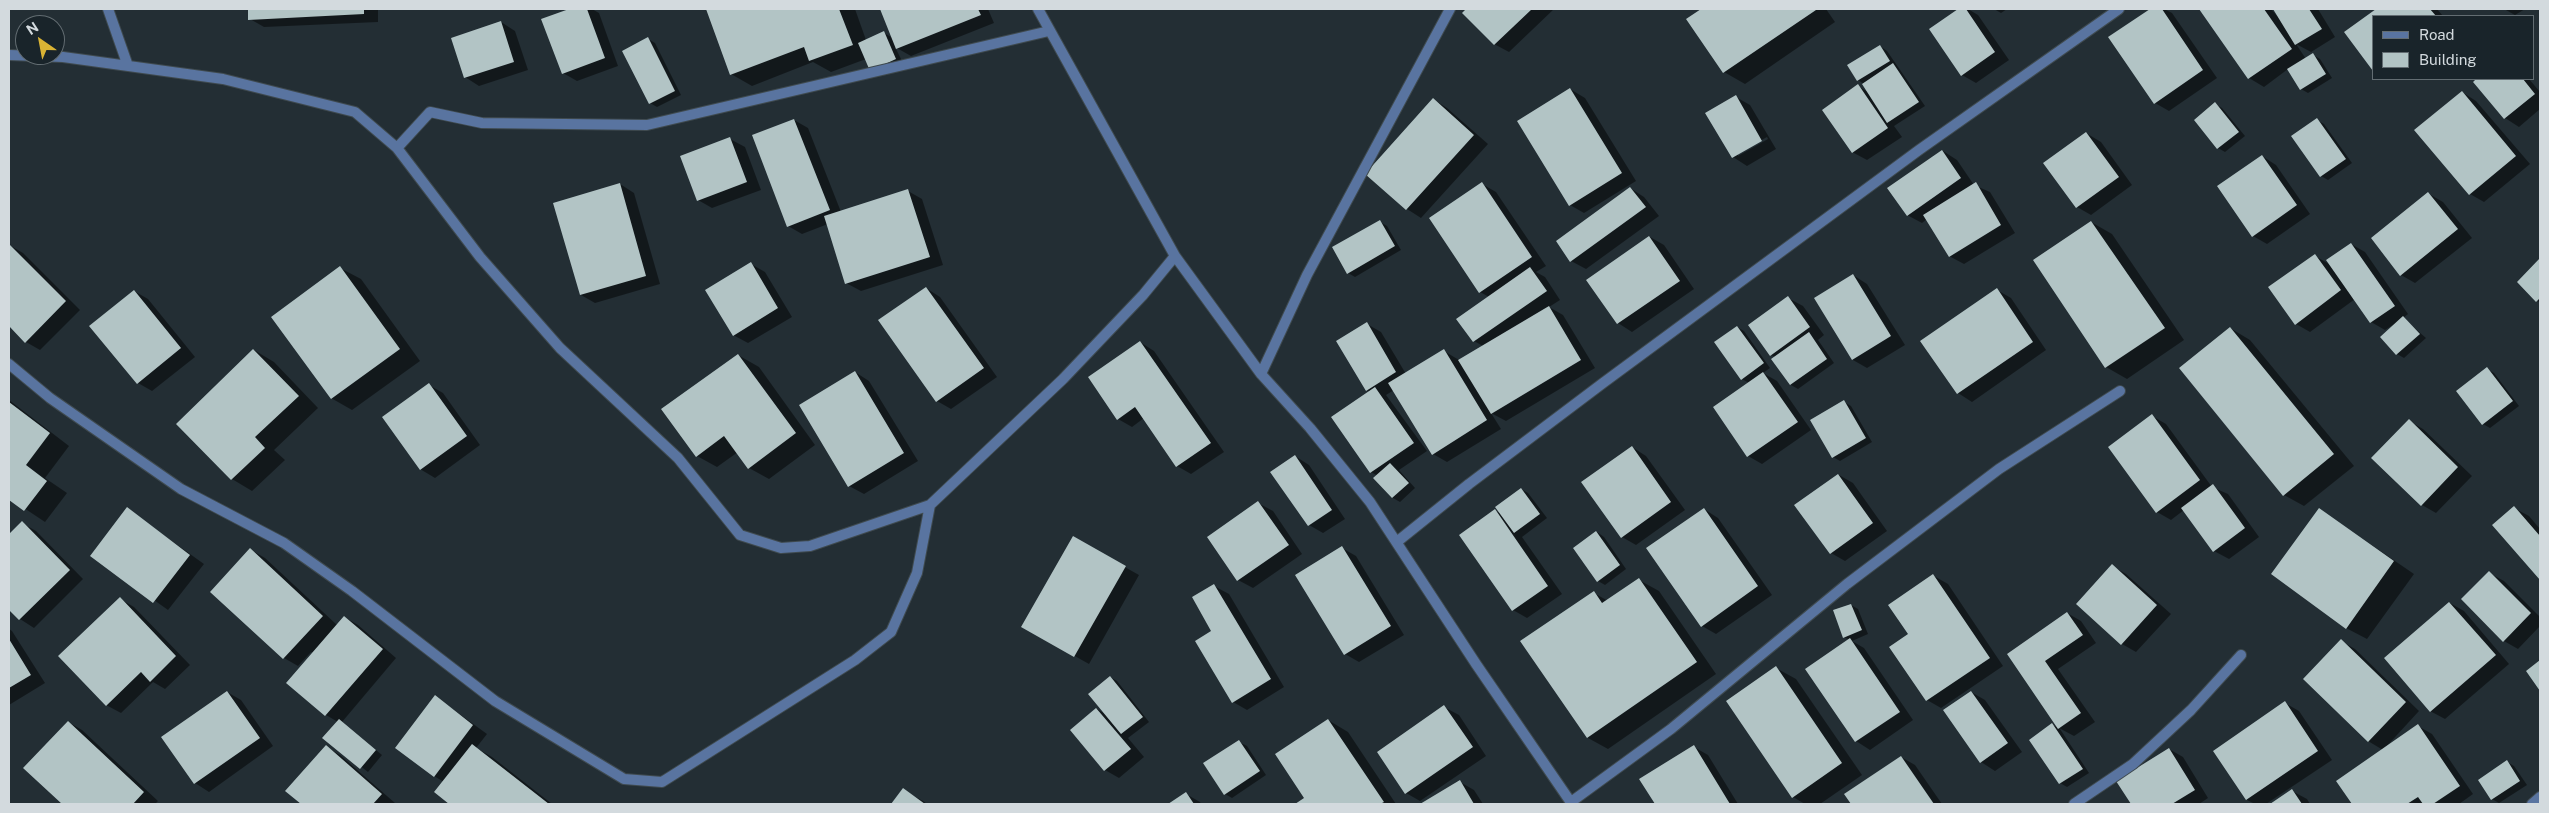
<!DOCTYPE html>
<style>
body{margin:0}
#map{position:relative;width:2549px;height:813px;overflow:hidden;background:#232e34;font-family:"Public Sans",sans-serif}
canvas{display:block}
.frame{position:absolute;inset:0;border:10px solid #d3dade;pointer-events:none}
.legend{position:absolute;left:2372px;top:15px;width:162px;height:65px;box-sizing:border-box;background:#19242a;border:1px solid #636d72;margin:0;padding:6px 9px;list-style:none;font-size:15px;color:#d3dade}
.legend li{display:flex;align-items:center;gap:10px;height:25px}
.legend b{width:25px;border:1px solid #636d72}
.north{position:absolute;left:15px;top:15px;width:50px;height:50px;box-sizing:border-box;background:#19242a;border:1px solid #636d72;border-radius:50%;rotate:327deg;font-size:14px;font-weight:700;line-height:20px;text-align:center;color:#d3dade}
.north::after{content:'';display:block;margin:auto;width:18px;height:22px;background:#d9b334;clip-path:polygon(50% 0,100% 100%,50% 72%,0 100%)}
</style>
<div id="map">
<canvas width="2549" height="813"></canvas>
<div class="frame"></div>
<ul class="legend">
<li><b style="height:6px;background:#5974a0"></b>Road</li>
<li><b style="height:14px;background:#b2c4c5"></b>Building</li>
</ul>
<div class="north">N</div>
</div>
<script>
const ctx = document.querySelector('canvas').getContext('2d');
ctx.lineJoin = 'round';
function paint(path, color) { ctx.fillStyle = color; ctx.fill(path, 'evenodd'); }
function stroke(path, color, width, dash) { ctx.strokeStyle = color; ctx.lineWidth = width; ctx.lineCap = dash ? 'butt' : 'round'; ctx.setLineDash(dash || []); ctx.stroke(path); }
paint(new Path2D(`
 M 249,9 L 378,9 L 378,22 L 264,27 L 250,19 Z
 M 573,9 L 592,9 L 599,13 L 618,66 L 577,81 L 563,73 L 543,20 Z
 M 707,9 L 855,9 L 866,40 L 884,33 L 893,38 L 881,9 L 988,9 L 994,23 L 911,56 L 895,47 L 903,63 L 878,74 L 866,59 L 831,72 L 813,62 L 752,86 L 731,74 Z
 M 1468,9 L 1554,9 L 1509,52 L 1494,44 L 1464,13 Z
 M 1704,9 L 1826,9 L 1835,22 L 1745,84 L 1724,72 L 1688,19 Z
 M 1960,9 L 1968,9 L 1978,15 L 2009,60 L 1976,83 L 1962,75 L 1931,29 Z
 M 1994,9 L 2007,9 L 2001,13 Z
 M 2153,9 L 2164,9 L 2172,13 L 2217,78 L 2169,111 L 2155,103 L 2110,38 Z
 M 2201,9 L 2271,9 L 2277,16 L 2278,15 L 2275,9 L 2318,9 L 2335,37 L 2311,52 L 2296,44 L 2306,59 L 2313,55 L 2320,59 L 2332,78 L 2308,93 L 2301,89 L 2288,69 L 2264,87 L 2249,78 Z
 M 2378,9 L 2437,9 L 2443,16 L 2373,16 L 2346,32 Z
 M 2504,9 L 2525,9 L 2515,15 Z
 M 501,22 L 515,31 L 528,70 L 479,86 L 465,77 Z
 M 648,39 L 655,43 L 681,95 L 657,107 L 650,103 Z
 M 1880,46 L 1887,51 L 1925,106 L 1894,126 L 1902,137 L 1867,160 L 1852,152 L 1858,86 L 1868,92 L 1864,84 L 1858,80 Z
 M 2478,79 L 2529,79 L 2540,92 L 2540,109 L 2519,127 L 2505,118 L 2474,82 Z
 M 1570,89 L 1585,98 L 1636,181 L 1584,213 L 1570,205 Z
 M 2462,92 L 2476,101 L 2530,164 L 2484,202 L 2470,194 Z
 M 1736,97 L 1750,105 L 1776,149 L 1747,166 L 1733,157 ZM 1767,137 L 1768,139 L 1738,156 L 1738,153 Z
 M 1433,99 L 1447,108 L 1488,144 L 1421,218 L 1407,209 L 1367,174 Z
 M 2215,104 L 2222,108 L 2245,136 L 2225,152 L 2218,148 L 2195,120 Z
 M 794,120 L 808,128 L 841,212 L 908,191 L 922,199 L 943,265 L 861,291 L 846,283 L 828,224 L 802,234 L 788,226 Z
 M 2317,120 L 2324,124 L 2352,163 L 2328,180 L 2321,176 Z
 M 2086,133 L 2101,142 L 2132,185 L 2091,215 L 2077,207 Z
 M 730,139 L 745,147 L 761,190 L 712,208 L 698,200 Z
 M 1943,151 L 1957,160 L 1974,185 L 1990,192 L 2015,233 L 1964,264 L 1949,256 L 1927,219 L 1922,223 L 1907,215 Z
 M 2262,156 L 2276,165 L 2310,214 L 2267,244 L 2253,236 Z
 M 620,184 L 634,193 L 660,284 L 595,303 L 581,295 Z
 M 1482,184 L 1496,192 L 1546,266 L 1536,272 L 1545,277 L 1560,300 L 1549,307 L 1563,315 L 1595,368 L 1506,421 L 1491,413 L 1501,429 L 1447,462 L 1433,454 L 1394,390 L 1386,395 L 1427,451 L 1399,470 L 1415,488 L 1400,502 L 1393,498 L 1375,478 L 1378,476 L 1371,472 L 1370,392 L 1367,390 L 1367,324 L 1381,332 L 1406,374 L 1444,351 L 1459,360 L 1483,346 L 1474,341 L 1489,297 L 1480,292 L 1431,218 Z
 M 1630,188 L 1644,197 L 1659,216 L 1586,269 L 1571,261 Z
 M 2429,194 L 2443,202 L 2472,238 L 2415,283 L 2401,275 Z
 M 1380,222 L 1387,226 L 1401,250 L 1355,277 L 1348,273 Z
 M 2091,222 L 2112,234 L 2184,340 L 2127,379 L 2106,367 Z
 M 1650,237 L 1664,245 L 1694,289 L 1632,332 L 1618,323 Z
 M 2351,244 L 2365,252 L 2408,314 L 2403,318 L 2426,338 L 2404,358 L 2397,354 L 2382,338 L 2394,324 L 2385,330 L 2371,322 L 2355,299 L 2310,332 L 2296,324 L 2315,256 L 2331,265 Z
 M 9,245 L 23,253 L 80,310 L 40,350 L 26,342 L 9,325 Z
 M 2540,259 L 2540,303 L 2518,282 Z
 M 751,264 L 765,272 L 792,317 L 748,343 L 733,335 Z
 M 340,268 L 361,279 L 420,361 L 352,410 L 331,398 Z
 M 1853,275 L 1867,284 L 1905,345 L 1867,368 L 1853,360 Z
 M 926,288 L 940,297 L 997,377 L 951,409 L 937,401 Z
 M 1997,290 L 2011,298 L 2046,350 L 1972,402 L 1958,393 L 1922,341 Z
 M 134,291 L 148,299 L 195,357 L 152,391 L 138,383 Z
 M 1788,298 L 1803,306 L 1824,335 L 1818,340 L 1834,363 L 1798,389 L 1791,385 L 1773,359 L 1775,357 L 1771,355 Z
 M 1737,327 L 1744,331 L 1770,368 L 1763,373 L 1777,381 L 1811,430 L 1762,464 L 1748,456 L 1749,383 L 1742,379 Z
 M 2230,328 L 2250,340 L 2354,466 L 2304,506 L 2284,495 Z
 M 1140,342 L 1154,351 L 1224,452 L 1191,474 L 1177,466 L 1144,418 L 1132,427 L 1118,419 Z
 M 254,350 L 274,362 L 318,408 L 274,450 L 285,460 L 252,491 L 232,479 Z
 M 738,355 L 759,367 L 815,445 L 769,479 L 749,468 L 738,452 L 717,467 L 697,456 Z
 M 2487,369 L 2494,373 L 2519,406 L 2490,428 L 2483,424 Z
 M 855,372 L 869,381 L 918,461 L 864,494 L 849,486 Z
 M 429,385 L 443,393 L 480,445 L 435,478 L 420,469 Z
 M 9,400 L 69,446 L 45,478 L 67,493 L 45,522 L 9,498 Z
 M 1844,402 L 1851,406 L 1872,442 L 1840,461 L 1833,457 Z
 M 2152,416 L 2166,424 L 2212,487 L 2228,494 L 2259,537 L 2229,559 L 2214,551 L 2184,510 L 2171,520 L 2157,512 Z
 M 2409,421 L 2423,429 L 2472,476 L 2436,513 L 2422,505 Z
 M 1632,447 L 1646,456 L 1685,510 L 1636,545 L 1622,537 Z
 M 1295,456 L 1309,465 L 1345,519 L 1323,533 L 1309,525 Z
 M 1839,475 L 1853,483 L 1887,531 L 1845,561 L 1831,553 Z
 M 1521,489 L 1528,493 L 1547,518 L 1522,537 L 1562,594 L 1527,618 L 1513,610 L 1495,511 L 1502,514 Z
 M 1258,503 L 1273,511 L 1302,554 L 1253,588 L 1238,580 Z
 M 2514,508 L 2529,516 L 2540,529 L 2540,579 L 2494,525 Z
 M 127,509 L 204,564 L 168,610 L 91,555 Z
 M 1704,509 L 1718,518 L 1772,595 L 1716,634 L 1702,626 Z
 M 2319,509 L 2414,574 L 2367,639 L 2346,628 Z
 M 22,523 L 36,531 L 83,579 L 34,628 L 20,619 L 9,609 L 9,536 Z
 M 1597,532 L 1604,537 L 1626,569 L 1605,585 L 1598,581 Z
 M 1073,538 L 1139,575 L 1089,664 L 1023,627 Z
 M 1342,548 L 1356,556 L 1404,635 L 1359,662 L 1345,654 Z
 M 251,550 L 265,558 L 337,625 L 344,617 L 358,625 L 396,658 L 342,722 L 382,755 L 368,772 L 324,738 L 338,722 L 326,715 L 288,683 L 313,653 L 311,652 L 298,666 L 284,658 Z
 M 2112,566 L 2126,574 L 2171,614 L 2136,652 L 2122,644 Z
 M 2489,573 L 2504,581 L 2540,617 L 2540,626 L 2518,649 L 2504,641 Z
 M 1934,576 L 1948,584 L 2003,666 L 1941,708 L 1927,700 L 1909,634 Z
 M 1639,580 L 1659,591 L 1716,674 L 1608,749 L 1588,738 L 1522,642 L 1594,593 L 1608,601 Z
 M 1214,586 L 1229,594 L 1284,687 L 1247,710 L 1233,702 L 1213,631 Z
 M 120,599 L 134,607 L 190,665 L 165,689 L 153,682 L 121,713 L 106,705 Z
 M 2450,603 L 2464,611 L 2509,664 L 2445,719 L 2430,711 Z
 M 1851,605 L 1858,609 L 1868,634 L 1852,641 L 1864,648 L 1913,720 L 1870,750 L 1856,741 L 1850,640 L 1844,637 Z
 M 2067,613 L 2081,621 L 2096,643 L 2058,669 L 2095,722 L 2074,736 L 2059,728 L 2008,654 Z
 M 9,629 L 12,631 L 45,683 L 9,705 Z
 M 2341,641 L 2355,649 L 2419,711 L 2385,748 L 2418,726 L 2432,734 L 2473,794 L 2459,804 L 2354,804 L 2338,781 L 2383,750 L 2368,741 Z
 M 1776,668 L 1796,679 L 1862,775 L 1820,804 L 1805,804 L 1793,797 Z
 M 1110,677 L 1117,681 L 1149,722 L 1128,738 L 1144,757 L 1119,778 L 1105,770 L 1097,709 L 1107,715 Z
 M 227,692 L 241,700 L 273,746 L 209,792 L 195,783 Z
 M 1971,692 L 1985,700 L 2022,752 L 1995,771 L 1981,762 Z
 M 436,697 L 487,734 L 476,748 L 492,757 L 552,804 L 451,804 L 436,792 L 444,782 L 434,776 Z
 M 2285,703 L 2299,711 L 2332,760 L 2266,804 L 2255,804 L 2247,800 L 2214,752 Z
 M 1444,707 L 1459,715 L 1486,756 L 1420,801 L 1406,793 Z
 M 1328,720 L 1348,732 L 1396,804 L 1297,804 L 1306,798 Z
 M 68,722 L 82,730 L 158,801 L 155,804 L 64,804 L 25,768 Z
 M 2053,725 L 2060,729 L 2089,773 L 2067,787 L 2060,783 Z
 M 1239,742 L 1247,746 L 1266,775 L 1232,798 L 1225,794 Z
 M 326,747 L 340,755 L 395,803 L 302,804 L 287,790 Z
 M 1694,747 L 1708,755 L 1738,804 L 1656,804 L 1641,779 Z
 M 2169,749 L 2183,757 L 2208,798 L 2199,804 L 2133,804 L 2118,781 Z
 M 1901,757 L 1915,765 L 1942,804 L 1853,804 L 1846,794 Z
 M 2507,762 L 2514,766 L 2527,785 L 2499,803 L 2492,799 Z
 M 1460,782 L 1474,790 L 1483,804 L 1422,804 Z
 M 903,790 L 923,801 L 927,804 L 892,804 Z
 M 2292,791 L 2307,799 L 2310,804 L 2272,804 Z
 M 1186,794 L 1200,802 L 1201,804 L 1170,804 Z`), '#0007');
paint(new Path2D(`
 M 248,9 L 364,9 L 364,14 L 248,20 Z
 M 569,9 L 587,9 L 605,58 L 562,74 L 541,19 Z
 M 706,9 L 839,9 L 853,45 L 809,61 L 804,47 L 730,75 Z
 M 880,9 L 978,9 L 981,15 L 896,49 Z
 M 1466,9 L 1532,9 L 1494,45 L 1462,13 Z
 M 1701,9 L 1815,9 L 1816,10 L 1723,73 L 1686,19 Z
 M 1958,9 L 1966,9 L 1995,52 L 1961,76 L 1929,29 Z
 M 2150,9 L 2162,9 L 2203,70 L 2154,104 L 2108,37 Z
 M 2199,9 L 2264,9 L 2292,49 L 2248,79 Z
 M 2273,9 L 2309,9 L 2322,29 L 2295,45 Z
 M 2376,9 L 2430,9 L 2436,16 L 2373,16 L 2373,71 L 2344,32 Z
 M 501,21 L 514,62 L 464,78 L 451,38 Z
 M 884,31 L 896,59 L 870,71 L 858,43 Z
 M 648,37 L 675,91 L 649,104 L 622,51 Z
 M 1880,45 L 1890,61 L 1857,81 L 1847,65 Z
 M 2313,53 L 2326,74 L 2300,90 L 2287,69 Z
 M 1893,63 L 1919,102 L 1887,123 L 1862,84 Z
 M 2476,79 L 2523,79 L 2535,94 L 2504,119 L 2473,82 Z
 M 1858,84 L 1888,128 L 1852,153 L 1822,110 Z
 M 1570,88 L 1622,173 L 1569,206 L 1517,121 Z
 M 2462,91 L 2516,156 L 2469,195 L 2414,130 Z
 M 1736,95 L 1762,141 L 1732,158 L 1705,113 Z
 M 1433,98 L 1474,135 L 1406,210 L 1365,174 Z
 M 2215,102 L 2239,132 L 2217,149 L 2194,120 Z
 M 2317,118 L 2346,159 L 2320,177 L 2291,136 Z
 M 794,119 L 830,210 L 787,227 L 752,135 Z
 M 2086,132 L 2119,177 L 2076,208 L 2043,163 Z
 M 730,137 L 747,182 L 697,201 L 680,156 Z
 M 1942,150 L 1961,178 L 1907,216 L 1887,188 Z
 M 2262,155 L 2297,205 L 2252,237 L 2217,186 Z
 M 1482,182 L 1532,257 L 1479,293 L 1429,218 Z
 M 1976,182 L 2001,225 L 1949,257 L 1923,215 Z
 M 620,183 L 646,276 L 580,295 L 553,203 Z
 M 1630,187 L 1646,207 L 1570,262 L 1556,241 Z
 M 908,189 L 930,257 L 845,284 L 824,216 Z
 M 2428,192 L 2458,229 L 2400,276 L 2371,238 Z
 M 1380,220 L 1395,246 L 1347,274 L 1332,247 Z
 M 2091,221 L 2165,328 L 2105,368 L 2033,260 Z
 M 1649,236 L 1680,281 L 1617,324 L 1586,280 Z
 M 2351,243 L 2395,306 L 2370,323 L 2326,260 Z
 M 9,244 L 66,301 L 25,343 L 9,326 Z
 M 2315,254 L 2341,290 L 2295,325 L 2268,287 Z
 M 2540,258 L 2540,298 L 2536,302 L 2517,282 Z
 M 751,262 L 778,308 L 733,336 L 705,290 Z
 M 340,266 L 400,349 L 331,399 L 271,317 Z
 M 1530,267 L 1547,291 L 1473,342 L 1456,319 Z
 M 1853,274 L 1891,336 L 1852,360 L 1814,298 Z
 M 926,287 L 984,368 L 936,402 L 878,320 Z
 M 1997,288 L 2033,342 L 1957,394 L 1920,341 Z
 M 134,290 L 181,348 L 137,384 L 89,326 Z
 M 1788,296 L 1810,327 L 1770,356 L 1748,325 Z
 M 1549,306 L 1581,360 L 1491,414 L 1458,360 Z
 M 2403,316 L 2420,334 L 2396,355 L 2380,337 Z
 M 1367,322 L 1396,372 L 1366,391 L 1336,341 Z
 M 1737,326 L 1764,363 L 1741,380 L 1714,342 Z
 M 2230,327 L 2334,454 L 2283,496 L 2179,368 Z
 M 1809,332 L 1827,359 L 1790,385 L 1771,359 Z
 M 1140,341 L 1211,443 L 1176,467 L 1135,407 L 1117,420 L 1088,377 Z
 M 253,349 L 299,396 L 255,437 L 265,448 L 231,480 L 176,424 Z
 M 1444,349 L 1487,420 L 1432,455 L 1388,383 Z
 M 738,354 L 796,433 L 748,469 L 724,436 L 696,457 L 661,409 Z
 M 2487,367 L 2513,401 L 2482,425 L 2456,391 Z
 M 855,371 L 904,453 L 848,487 L 799,405 Z
 M 1763,372 L 1798,422 L 1747,457 L 1713,407 Z
 M 429,383 L 467,436 L 420,470 L 382,417 Z
 M 1375,387 L 1414,443 L 1370,473 L 1331,417 Z
 M 1844,400 L 1866,438 L 1832,458 L 1810,420 Z
 M 9,402 L 50,433 L 26,465 L 47,481 L 24,511 L 9,500 Z
 M 2152,414 L 2200,480 L 2156,513 L 2108,447 Z
 M 2409,419 L 2458,467 L 2421,506 L 2371,458 Z
 M 1632,446 L 1671,502 L 1621,538 L 1581,482 Z
 M 1295,455 L 1332,510 L 1308,526 L 1270,472 Z
 M 1390,463 L 1409,483 L 1392,498 L 1373,478 Z
 M 1838,474 L 1873,523 L 1830,554 L 1794,505 Z
 M 2213,484 L 2245,528 L 2213,552 L 2181,508 Z
 M 1521,488 L 1540,514 L 1514,533 L 1495,507 Z
 M 1258,501 L 1289,545 L 1237,581 L 1207,537 Z
 M 2514,506 L 2540,536 L 2540,580 L 2492,525 Z
 M 127,507 L 190,555 L 153,603 L 90,556 Z
 M 1704,508 L 1758,586 L 1701,627 L 1646,548 Z
 M 2319,508 L 2394,561 L 2346,629 L 2271,574 Z
 M 1495,509 L 1548,586 L 1512,611 L 1459,535 Z
 M 22,521 L 70,570 L 19,620 L 9,610 L 9,534 Z
 M 1596,531 L 1620,565 L 1597,582 L 1573,548 Z
 M 1073,536 L 1126,566 L 1074,657 L 1021,627 Z
 M 1342,546 L 1391,626 L 1344,655 L 1295,575 Z
 M 250,548 L 323,616 L 283,659 L 210,592 Z
 M 2112,564 L 2157,605 L 2121,645 L 2076,604 Z
 M 2489,571 L 2531,613 L 2503,642 L 2461,599 Z
 M 1933,574 L 1990,658 L 1926,701 L 1889,647 L 1908,634 L 1888,605 Z
 M 1639,578 L 1697,662 L 1587,738 L 1520,641 L 1594,591 L 1602,603 Z
 M 1214,584 L 1271,679 L 1232,703 L 1195,641 L 1211,631 L 1192,597 Z
 M 120,597 L 176,656 L 150,682 L 141,672 L 106,706 L 58,656 Z
 M 2449,602 L 2496,655 L 2430,712 L 2384,658 Z
 M 1851,604 L 1862,630 L 1843,638 L 1833,610 Z
 M 2067,612 L 2083,635 L 2045,661 L 2081,713 L 2058,729 L 2007,654 Z
 M 344,616 L 383,649 L 325,716 L 286,683 Z
 M 1850,638 L 1900,712 L 1855,742 L 1805,669 Z
 M 9,639 L 31,675 L 9,688 Z
 M 2341,639 L 2406,702 L 2368,742 L 2303,679 Z
 M 2540,660 L 2540,691 L 2526,671 Z
 M 1776,666 L 1842,763 L 1792,798 L 1726,701 Z
 M 1110,676 L 1143,717 L 1121,734 L 1088,694 Z
 M 227,691 L 260,738 L 194,784 L 161,737 Z
 M 1971,691 L 2008,743 L 1980,763 L 1943,710 Z
 M 435,695 L 473,725 L 434,777 L 395,748 Z
 M 2285,701 L 2318,751 L 2246,800 L 2213,751 Z
 M 1444,705 L 1473,747 L 1405,794 L 1377,752 Z
 M 1096,708 L 1131,749 L 1104,771 L 1070,730 Z
 M 339,719 L 376,750 L 360,769 L 322,738 Z
 M 1328,719 L 1384,802 L 1380,804 L 1295,804 L 1304,798 L 1275,754 Z
 M 68,721 L 144,792 L 133,804 L 62,804 L 23,768 Z
 M 2052,723 L 2083,769 L 2059,784 L 2029,740 Z
 M 2418,724 L 2460,786 L 2433,804 L 2423,804 L 2418,797 L 2407,804 L 2352,804 L 2336,781 Z
 M 1239,740 L 1260,771 L 1224,795 L 1203,763 Z
 M 472,744 L 549,804 L 449,804 L 434,792 Z
 M 326,745 L 382,794 L 373,804 L 301,804 L 285,791 Z
 M 1694,745 L 1730,804 L 1655,804 L 1639,779 Z
 M 2169,748 L 2195,790 L 2172,804 L 2131,804 L 2116,781 Z
 M 1901,756 L 1934,804 L 1851,804 L 1844,794 Z
 M 2507,760 L 2520,781 L 2491,800 L 2478,780 Z
 M 1460,780 L 1474,804 L 1420,804 Z
 M 903,788 L 925,804 L 891,804 Z
 M 2292,789 L 2302,804 L 2270,804 Z
 M 1186,792 L 1194,804 L 1168,804 Z`), '#b2c4c5');
const street = new Path2D(`
 M 108,9 L 128,66
 M 1038,9 L 1175,256 L 1261,374 L 1310,428 L 1370,502 L 1476,664 L 1572,804
 M 9,55 L 63,57 L 223,79 L 355,112 L 397,148 L 480,257 L 560,348 L 678,458 L 740,535 L 781,548 L 810,546 L 930,505 L 1063,379 L 1143,295 L 1175,256
 M 397,148 L 430,112 L 482,123 L 647,125 L 1049,31
 M 9,364 L 50,398 L 181,489 L 284,543 L 352,591 L 495,701 L 624,779 L 662,782 L 855,660 L 891,632 L 917,573 L 930,505
 M 1261,374 L 1307,275 L 1450,9
 M 1398,541 L 1469,484 L 1603,383 L 1919,150 L 2119,9
 M 1571,802 L 1671,729 L 1847,584 L 1999,469 L 2120,391
 M 2074,804 L 2133,764 L 2191,710 L 2241,655
 M 2532,804 L 2540,797`);
stroke(street, '#3f4a4f', 12);
stroke(street, '#5974a0', 10);
</script>
